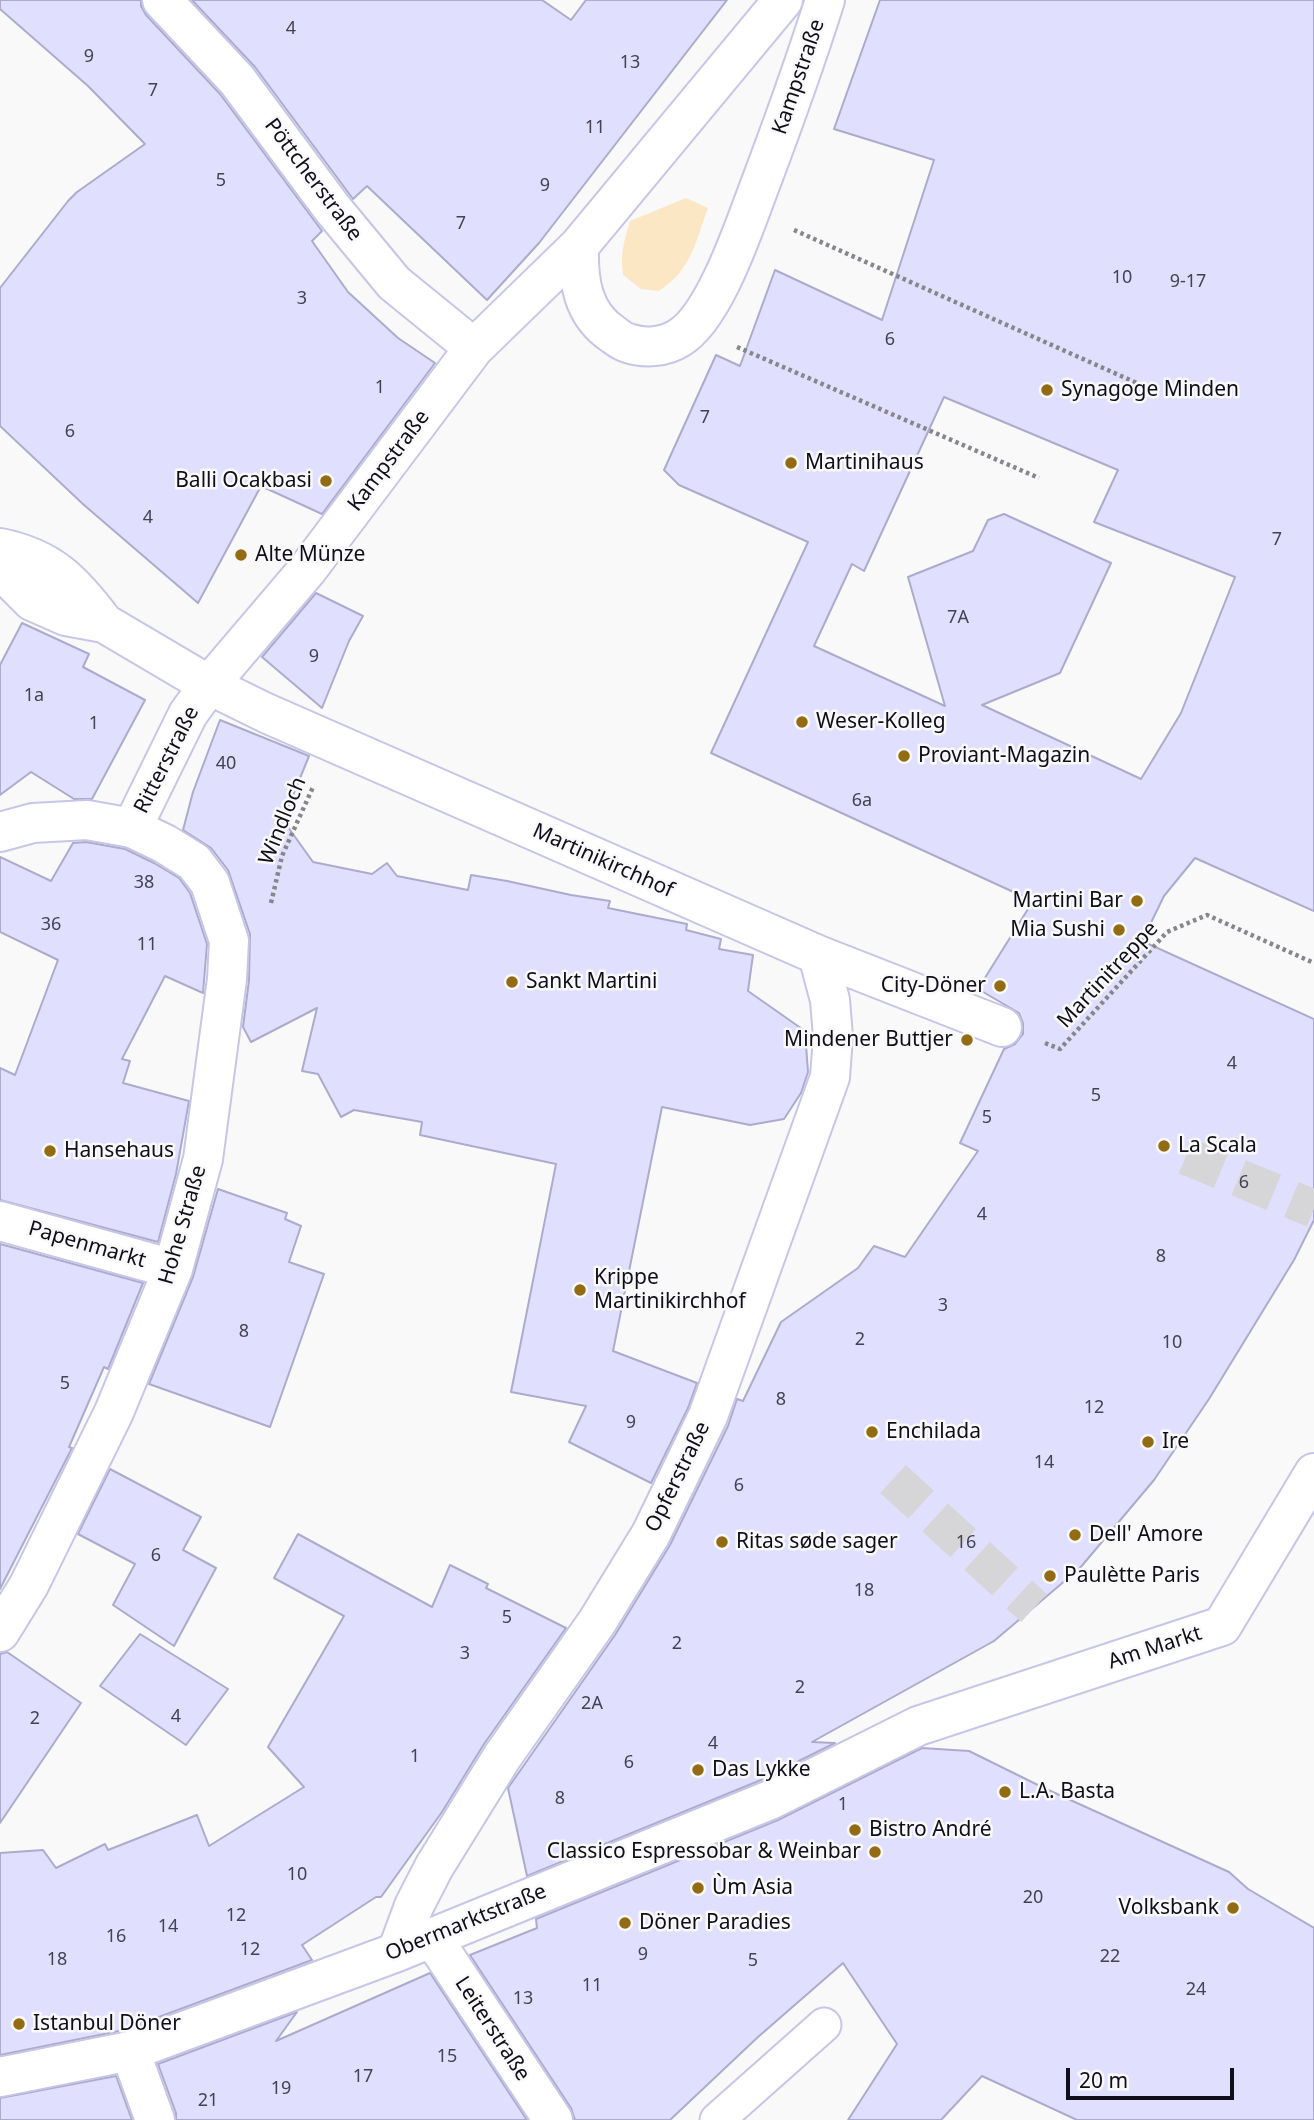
<!DOCTYPE html>
<meta charset="utf-8">
<style>
body{margin:0}
#map{position:relative;width:1314px;height:2120px;overflow:hidden;background:#f9f9f9;font-family:"Noto Sans",sans-serif}
canvas{display:block}
.scale{position:absolute;left:1066px;top:2068px;width:168px;height:32px;box-sizing:border-box;border:4px solid #0f0e1a;border-top:0;padding-left:9px;font-size:21px;line-height:24px;white-space:nowrap;color:#0f0e1a;-webkit-text-stroke:5px #f9f9f9;paint-order:stroke}
</style>
<div id="map">
<canvas width="1314" height="2120"></canvas>
<div class="scale">20 m</div>
</div>
<script>
const ctx = document.querySelector('canvas').getContext('2d');
ctx.lineJoin = 'round';
function paint(path, color) { ctx.fillStyle = color; ctx.fill(path, 'evenodd'); }
function stroke(path, color, width, dash) { ctx.strokeStyle = color; ctx.lineWidth = width; ctx.lineCap = dash ? 'butt' : 'round'; ctx.setLineDash(dash || []); ctx.stroke(path); }
function write(font, color, halo, rows, align = 'center') {
  ctx.font = font + ' "Noto Sans",sans-serif'; ctx.lineWidth = 5; ctx.setLineDash([]); ctx.textBaseline = 'middle'; ctx.strokeStyle = halo; ctx.fillStyle = color; for (const [text, x, y, turn = 0] of rows) {
    ctx.save(); ctx.translate(x, y); ctx.rotate((+turn || 0) * Math.PI / 180); ctx.textAlign = isNaN(turn) ? turn : align; if (halo) ctx.strokeText(text, 0, 0); ctx.fillText(text, 0, 0); ctx.restore();
  }
}
paint(new Path2D(`
 M 686,198 L 708,208 C 695,243 692,269 659,291 L 641,289 L 623,275 C 620,256 624,240 630,221 Z`), '#fbe7c3');
const building = new Path2D(`
 M 0,0 L 141,0 L 141,6 L 146,15 L 220,94 L 322,231 L 312,241 L 348,292 L 398,338 L 435,363 L 322,514 L 261,486 L 198,603 L 84,505 L 0,426 L 0,288 L 68,201 L 77,192 L 145,144 L 88,86 L 0,9 Z
 M 192,0 L 542,0 L 571,20 L 586,0 L 727,0 L 539,243 L 487,300 L 367,186 L 353,199 L 255,67 Z
 M 880,0 L 1314,0 L 1314,911 L 1195,858 L 1164,896 L 1142,941 L 1314,1019 L 1314,1220 L 1294,1260 L 1209,1399 L 1154,1480 L 1080,1568 L 994,1641 L 812,1742 L 835,1743 L 761,1780 L 527,1876 L 508,1788 L 615,1635 L 670,1545 L 728,1426 L 737,1399 L 743,1401 L 781,1322 L 858,1268 L 874,1246 L 905,1257 L 978,1151 L 960,1143 L 1004,1049 L 1015,1044 L 1023,1034 L 1023,1023 L 1019,1013 L 978,989 L 1033,901 L 711,753 L 808,542 L 679,485 L 664,470 L 716,355 L 740,366 L 775,270 L 882,320 L 934,160 L 834,129 ZM 944,397 L 1118,470 L 1094,522 L 1235,577 L 1181,713 L 1141,779 L 982,705 L 1060,673 L 1111,563 L 1004,514 L 988,520 L 973,551 L 908,577 L 945,706 L 814,646 L 852,564 L 864,571 Z
 M 316,593 L 363,616 L 349,641 L 322,708 L 262,657 Z
 M 22,623 L 89,654 L 83,667 L 145,700 L 92,799 L 74,799 L 31,772 L 0,795 L 0,665 Z
 M 220,720 L 309,756 L 283,820 L 313,862 L 372,874 L 387,863 L 397,876 L 468,890 L 471,875 L 507,881 L 571,895 L 610,901 L 608,908 L 687,924 L 686,930 L 721,939 L 719,949 L 753,955 L 748,991 L 805,1031 L 808,1072 L 801,1093 L 784,1119 L 750,1125 L 662,1107 L 613,1351 L 697,1383 L 688,1408 L 651,1483 L 569,1442 L 586,1406 L 511,1392 L 556,1164 L 420,1135 L 422,1122 L 354,1110 L 341,1117 L 318,1074 L 302,1071 L 317,1008 L 251,1042 L 243,1027 L 249,980 L 250,934 L 228,870 L 211,848 L 183,830 L 193,792 Z
 M 86,842 L 125,849 L 154,863 L 179,878 L 190,893 L 207,944 L 203,993 L 165,976 L 122,1059 L 130,1061 L 123,1083 L 189,1101 L 176,1174 L 158,1242 L 0,1200 L 0,1068 L 15,1075 L 58,960 L 0,932 L 0,857 L 51,881 L 73,843 Z
 M 218,1189 L 287,1213 L 285,1219 L 301,1226 L 289,1262 L 324,1274 L 270,1427 L 149,1384 L 193,1277 Z
 M 0,1244 L 143,1283 L 108,1369 L 104,1367 L 69,1447 L 72,1448 L 0,1589 Z
 M 110,1469 L 201,1517 L 183,1550 L 216,1568 L 174,1646 L 113,1605 L 135,1564 L 78,1534 Z
 M 298,1534 L 432,1607 L 450,1565 L 488,1584 L 486,1588 L 566,1628 L 484,1744 L 442,1812 L 381,1897 L 376,1897 L 302,1945 L 312,1960 L 124,2030 L 0,2055 L 0,1853 L 43,1850 L 56,1868 L 105,1844 L 108,1850 L 197,1815 L 209,1846 L 304,1787 L 268,1747 L 344,1616 L 274,1578 Z
 M 140,1634 L 228,1689 L 186,1745 L 100,1686 Z
 M 7,1652 L 81,1703 L 0,1823 L 0,1654 Z
 M 922,1748 L 969,1751 L 1044,1788 L 1229,1872 L 1248,1889 L 1314,1928 L 1314,2120 L 1077,2120 L 982,2076 L 941,2120 L 848,2120 L 897,2044 L 843,1963 L 758,2037 L 670,2120 L 575,2120 L 571,2108 L 470,1955 L 537,1928 L 536,1919 L 778,1820 Z
 M 430,1973 L 527,2120 L 176,2120 L 176,2113 L 158,2064 L 297,2012 L 276,2041 Z
 M 116,2076 L 132,2120 L 0,2120 L 0,2098 Z`);
paint(building, '#e1dffe');
stroke(building, '#adabcd', 2);
stroke(new Path2D(`
 M 1186,1156 L 1314,1209
 M 893,1479 L 1034,1608`), '#d6d6d8', 38, [38, 19]);
const service = new Path2D(`
 M 717,2120 L 824,2025`);
const pedestrian = new Path2D(`
 M 0,548 C 51,558 74,583 104,623
 M 0,563 L 8,577 L 32,601 L 66,616 L 104,623 L 209,685 L 188,714 L 132,828 L 87,820 L 33,823 L 0,832
 M 432,1937 L 553,2120
 M 397,1952 L 414,1906 L 434,1867 L 502,1757 L 597,1622 L 651,1534 L 708,1416 L 830,1077 L 833,1037
 M 130,2051 L 155,2120
 M 0,2077 L 130,2051 L 397,1952 L 770,1800 L 918,1726 L 1222,1626 L 1314,1473`);
const minor = new Path2D(`
 M 162,0 L 237,80 L 332,208 L 394,283 L 474,348
 M 783,0 L 579,246 L 474,348 L 307,570 L 209,685 L 266,713 L 818,955 L 1002,1027
 M 579,246 C 578,281 582,314 614,335 C 618,338 623,342 628,343 C 644,349 665,347 679,338 C 715,317 745,224 760,185 C 783,124 805,63 825,0
 M 818,955 L 830,1000 L 833,1037
 M 0,1221 L 173,1269
 M 0,1632 L 29,1585 L 114,1412 L 173,1269 L 203,1159 L 227,979 L 229,941 L 210,883 L 194,862 L 165,844 L 132,828`);
stroke(service, '#c7c5e8', 37);
stroke(pedestrian, '#c7c5e8', 42);
stroke(minor, '#c7c5e8', 42);
stroke(new Path2D(`
 M 794,230 L 1148,388
 M 737,347 L 1039,478
 M 271,903 L 282,856 L 313,787
 M 1045,1043 L 1060,1049 L 1167,932 L 1207,915 L 1314,963`), '#87868c', 4.5, [3.5, 3.5]);
stroke(service, '#fff', 33);
stroke(pedestrian, '#fff', 38);
stroke(minor, '#fff', 38);
for (const [x, y, r, color] of [
 [1047,390,7,"#926b13"],
 [791,463,7,"#926b13"],
 [326,481,7,"#926b13"],
 [241,555,7,"#926b13"],
 [802,722,7,"#926b13"],
 [904,756,7,"#926b13"],
 [1137,901,7,"#926b13"],
 [1119,930,7,"#926b13"],
 [512,982,7,"#926b13"],
 [1000,986,7,"#926b13"],
 [967,1040,7,"#926b13"],
 [1164,1146,7,"#926b13"],
 [50,1151,7,"#926b13"],
 [580,1290,7,"#926b13"],
 [872,1432,7,"#926b13"],
 [1148,1442,7,"#926b13"],
 [1075,1535,7,"#926b13"],
 [722,1542,7,"#926b13"],
 [1050,1576,7,"#926b13"],
 [698,1770,7,"#926b13"],
 [1005,1792,7,"#926b13"],
 [855,1830,7,"#926b13"],
 [875,1852,7,"#926b13"],
 [698,1888,7,"#926b13"],
 [1233,1908,7,"#926b13"],
 [625,1923,7,"#926b13"],
 [19,2024,7,"#926b13"]
]) { const dot = new Path2D(); dot.arc(x, y, r, 0, 2 * Math.PI); ctx.fillStyle = color; ctx.fill(dot); stroke(dot, '#f9f9f9', 2.5); }
write('18px', '#444253', null, [
 ["4",291,29],
 ["9",89,57],
 ["13",630,63],
 ["7",153,91],
 ["11",595,128],
 ["5",221,181],
 ["9",545,186],
 ["7",461,224],
 ["10",1122,278],
 ["9-17",1188,282],
 ["3",302,299],
 ["6",890,340],
 ["1",380,388],
 ["7",705,418],
 ["6",70,432],
 ["4",148,518],
 ["7",1277,540],
 ["7A",958,618],
 ["9",314,657],
 ["1a",34,696],
 ["1",94,724],
 ["40",226,764],
 ["6a",862,801],
 ["38",144,883],
 ["36",51,925],
 ["11",147,945],
 ["4",1232,1064],
 ["5",1096,1096],
 ["5",987,1118],
 ["6",1244,1183],
 ["4",982,1215],
 ["8",1161,1257],
 ["3",943,1306],
 ["8",244,1332],
 ["2",860,1340],
 ["10",1172,1343],
 ["5",65,1384],
 ["8",781,1400],
 ["12",1094,1408],
 ["9",631,1423],
 ["14",1044,1463],
 ["6",739,1486],
 ["16",966,1543],
 ["6",156,1556],
 ["18",864,1591],
 ["5",507,1618],
 ["2",677,1644],
 ["3",465,1654],
 ["2",800,1688],
 ["2A",592,1704],
 ["4",176,1717],
 ["2",35,1719],
 ["4",713,1744],
 ["1",415,1757],
 ["6",629,1763],
 ["8",560,1799],
 ["1",843,1805],
 ["10",297,1875],
 ["20",1033,1898],
 ["12",236,1916],
 ["14",168,1927],
 ["16",116,1937],
 ["12",250,1950],
 ["9",643,1955],
 ["22",1110,1957],
 ["18",57,1960],
 ["5",753,1961],
 ["11",592,1986],
 ["24",1196,1990],
 ["13",523,1999],
 ["15",447,2057],
 ["17",363,2077],
 ["19",281,2089],
 ["21",208,2101]
]);
write('21px', '#0f0e1a', '#f9f9f9', [
 ["Kampstraße",799,77,-71],
 ["Pöttcherstraße",313,180,53],
 ["Kampstraße",389,461,-53],
 ["Ritterstraße",167,760,-63],
 ["Windloch",283,821,-68],
 ["Martinikirchhof",603,861,24],
 ["Martinitreppe",1108,975,-47],
 ["Hohe Straße",183,1225,-74],
 ["Papenmarkt",87,1245,16],
 ["Opferstraße",678,1477,-64],
 ["Am Markt",1155,1648,-18],
 ["Obermarktstraße",466,1923,-22],
 ["Leiterstraße",492,2029,57]
]);
write('21px', '#0f0e1a', '#f9f9f9', [
 ["Synagoge Minden",1061,390],
 ["Martinihaus",805,463],
 ["Balli Ocakbasi",312,481,"right"],
 ["Alte Münze",255,555],
 ["Weser-Kolleg",816,722],
 ["Proviant-Magazin",918,756],
 ["Martini Bar",1123,901,"right"],
 ["Mia Sushi",1105,930,"right"],
 ["Sankt Martini",526,982],
 ["City-Döner",986,986,"right"],
 ["Mindener Buttjer",953,1040,"right"],
 ["La Scala",1178,1146],
 ["Hansehaus",64,1151],
 ["Krippe",594,1278],
 ["Martinikirchhof",594,1302],
 ["Enchilada",886,1432],
 ["Ire",1162,1442],
 ["Dell' Amore",1089,1535],
 ["Ritas søde sager",736,1542],
 ["Paulètte Paris",1064,1576],
 ["Das Lykke",712,1770],
 ["L.A. Basta",1019,1792],
 ["Bistro André",869,1830],
 ["Classico Espressobar & Weinbar",861,1852,"right"],
 ["Ùm Asia",712,1888],
 ["Volksbank",1219,1908,"right"],
 ["Döner Paradies",639,1923],
 ["Istanbul Döner",33,2024]
], 'left');
</script>
